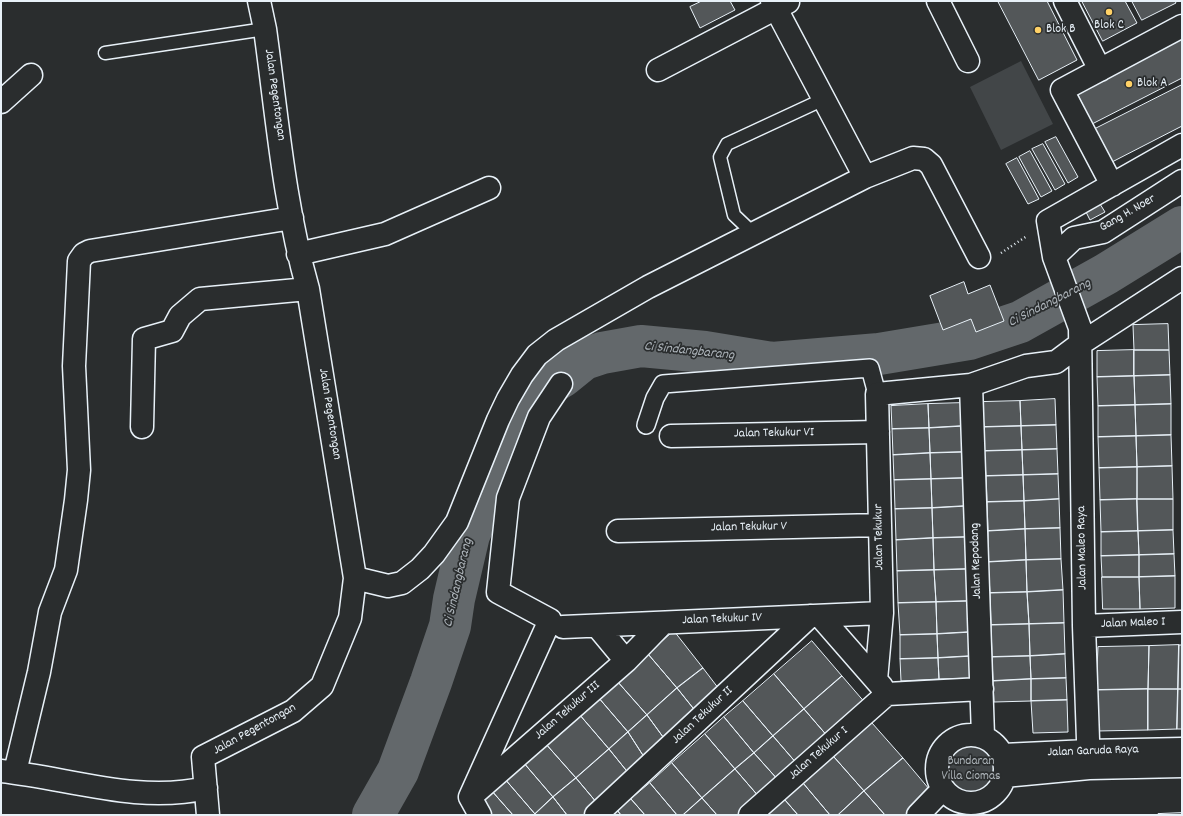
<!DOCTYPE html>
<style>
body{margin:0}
#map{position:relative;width:1183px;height:816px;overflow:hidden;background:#2a2d2e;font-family:Dekko,sans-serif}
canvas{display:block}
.frame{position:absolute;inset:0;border:2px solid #e8f1f8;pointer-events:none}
</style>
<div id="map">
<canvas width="1183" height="816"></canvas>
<div class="frame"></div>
</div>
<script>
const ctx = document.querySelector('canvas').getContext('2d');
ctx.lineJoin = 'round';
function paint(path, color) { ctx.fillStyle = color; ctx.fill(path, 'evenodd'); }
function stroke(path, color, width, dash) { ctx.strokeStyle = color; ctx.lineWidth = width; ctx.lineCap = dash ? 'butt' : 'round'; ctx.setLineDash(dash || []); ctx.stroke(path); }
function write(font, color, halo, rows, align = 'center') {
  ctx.font = font + ' Dekko,sans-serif'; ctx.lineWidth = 3.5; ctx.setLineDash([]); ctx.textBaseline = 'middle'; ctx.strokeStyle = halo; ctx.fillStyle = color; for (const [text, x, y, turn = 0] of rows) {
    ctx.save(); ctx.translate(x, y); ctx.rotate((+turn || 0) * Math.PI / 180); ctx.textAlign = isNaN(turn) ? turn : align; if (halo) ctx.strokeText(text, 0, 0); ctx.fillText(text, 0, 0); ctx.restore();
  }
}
paint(new Path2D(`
 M 1021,61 L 1053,124 L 1001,150 L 970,87 Z
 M941 769a30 30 0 1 1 60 0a30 30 0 1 1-60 0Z`), '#424648');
stroke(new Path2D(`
 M 373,815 L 398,771 L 431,682 L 450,626 L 454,599 L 469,535 L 513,433 L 535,393 L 563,376 L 584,359 L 602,353 L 641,346 L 705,352 L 772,363 L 879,354 L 969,339 L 1020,322 L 1106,274 L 1182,227`), '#63686b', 42);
const building = new Path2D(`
 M 702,1 L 730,1 L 735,10 L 700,28 L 690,7 Z
 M 998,1 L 1047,1 L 1077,60 L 1039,80 Z
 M 1082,1 L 1125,1 L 1137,23 L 1103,41 Z
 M 1132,1 L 1175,1 L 1176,3 L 1142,20 Z
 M 1182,36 L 1182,78 L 1092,124 L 1076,91 Z
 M 1182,85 L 1182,126 L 1112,162 L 1095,129 Z
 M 1056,137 L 1078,177 L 1068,183 L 1045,142 Z
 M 1043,144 L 1065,184 L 1055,190 L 1032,149 Z
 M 1030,151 L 1052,191 L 1041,197 L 1019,157 Z
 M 1017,158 L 1039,199 L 1028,204 L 1006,164 Z
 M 1100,204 L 1105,212 L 1090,220 L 1086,212 Z
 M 964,282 L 968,294 L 990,285 L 1004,321 L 976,332 L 971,319 L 943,330 L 930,296 Z
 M 1168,324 L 1169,350 L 1134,350 L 1133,325 Z
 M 1134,350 L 1134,376 L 1097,377 L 1097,351 Z
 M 1134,350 L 1169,350 L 1170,375 L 1134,376 Z
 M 1170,375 L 1171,404 L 1135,405 L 1134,376 Z
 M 1134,376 L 1135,405 L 1098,406 L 1097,377 Z
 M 1055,399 L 1056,425 L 1021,426 L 1020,401 Z
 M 1020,401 L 1021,426 L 984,427 L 982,402 Z
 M 963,403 L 964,426 L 929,428 L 928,404 Z
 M 928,404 L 929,428 L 892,429 L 891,406 Z
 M 1171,404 L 1171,435 L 1136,436 L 1135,405 Z
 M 1135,405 L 1136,436 L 1098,437 L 1098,406 Z
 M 1056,425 L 1057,449 L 1022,450 L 1021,426 Z
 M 964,426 L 965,452 L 930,453 L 929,428 Z
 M 1021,426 L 1022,450 L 984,451 L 984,427 Z
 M 929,428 L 930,453 L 893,455 L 892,429 Z
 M 1171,435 L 1172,466 L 1137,467 L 1136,436 Z
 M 1136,436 L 1137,467 L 1099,468 L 1098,437 Z
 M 1057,449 L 1058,474 L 1023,475 L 1022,450 Z
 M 1022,450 L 1023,475 L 986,476 L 984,451 Z
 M 965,452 L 966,478 L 931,479 L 930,453 Z
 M 930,453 L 931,479 L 894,480 L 893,455 Z
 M 1172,466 L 1173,499 L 1137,499 L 1137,467 Z
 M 1137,467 L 1137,499 L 1100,500 L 1099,468 Z
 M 1058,474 L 1059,499 L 1024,501 L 1023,475 Z
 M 1023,475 L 1024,501 L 987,502 L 986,476 Z
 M 966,478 L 967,506 L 932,508 L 931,479 Z
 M 931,479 L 932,508 L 895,509 L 894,480 Z
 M 1059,499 L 1060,528 L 1025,529 L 1024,501 Z
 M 1137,499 L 1173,499 L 1173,530 L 1138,531 Z
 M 1137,499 L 1138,531 L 1101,532 L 1100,500 Z
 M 1024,501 L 1025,529 L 988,531 L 987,502 Z
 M 967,506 L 969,537 L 933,538 L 932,508 Z
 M 932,508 L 933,538 L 896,540 L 895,509 Z
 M 1060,528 L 1061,559 L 1026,560 L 1025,529 Z
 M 1025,529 L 1026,560 L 988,562 L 988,531 Z
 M 1173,530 L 1174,554 L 1139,555 L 1138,531 Z
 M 1138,531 L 1139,555 L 1101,556 L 1101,532 Z
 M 969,537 L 970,569 L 934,570 L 933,538 Z
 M 933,538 L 934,570 L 897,571 L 896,540 Z
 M 1174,554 L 1175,576 L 1139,577 L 1139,555 Z
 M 1139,555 L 1139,577 L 1102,577 L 1101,556 Z
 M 1061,559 L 1063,590 L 1027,592 L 1026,560 Z
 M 1026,560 L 1027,592 L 990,593 L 988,562 Z
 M 970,569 L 971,601 L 936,602 L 934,570 Z
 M 934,570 L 936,602 L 898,603 L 897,571 Z
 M 1175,576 L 1175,608 L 1140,609 L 1139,577 Z
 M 1102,577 L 1139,577 L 1140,609 L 1103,609 Z
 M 1063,590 L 1064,623 L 1029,624 L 1027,592 Z
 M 1027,592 L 1029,624 L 991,625 L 990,593 Z
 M 971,601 L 972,632 L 937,634 L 936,602 Z
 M 936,602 L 937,634 L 900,635 L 898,603 Z
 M 1064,623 L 1065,654 L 1030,656 L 1029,624 Z
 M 1029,624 L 1030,656 L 992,657 L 991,625 Z
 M 674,631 L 703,668 L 677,688 L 648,654 Z
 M 972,632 L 973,656 L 938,658 L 937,634 Z
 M 937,634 L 938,658 L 900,659 L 900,635 Z
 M 812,641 L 842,676 L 804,709 L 774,674 Z
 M 1179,645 L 1178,689 L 1148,689 L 1149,646 Z
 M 1179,645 L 1182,645 L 1182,689 L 1178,689 Z
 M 1149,646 L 1148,689 L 1096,690 L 1098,647 Z
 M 648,654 L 677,688 L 647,715 L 617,681 Z
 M 1065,654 L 1066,678 L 1031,679 L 1030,656 Z
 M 973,656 L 974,678 L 939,679 L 938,658 Z
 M 1030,656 L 1031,679 L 993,681 L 992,657 Z
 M 938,658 L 939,679 L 901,681 L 900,659 Z
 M 703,668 L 722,693 L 697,713 L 677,688 Z
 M 774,674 L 804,709 L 773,736 L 743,701 Z
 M 842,676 L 867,705 L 829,738 L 804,709 Z
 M 1066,678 L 1067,700 L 1031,701 L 1031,679 Z
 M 1031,679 L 1031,701 L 994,702 L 993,681 Z
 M 617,681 L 647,715 L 628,732 L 598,697 Z
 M 677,688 L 697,713 L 666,741 L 647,715 Z
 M 1148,689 L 1148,730 L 1097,731 L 1096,690 Z
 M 1148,689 L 1178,689 L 1177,729 L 1148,730 Z
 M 1178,689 L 1182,689 L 1182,729 L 1177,729 Z
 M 598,697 L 628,732 L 609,749 L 579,714 Z
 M 1067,700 L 1068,732 L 1033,733 L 1031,701 Z
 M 743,701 L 773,736 L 754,753 L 724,717 Z
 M 804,709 L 829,738 L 798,765 L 773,736 Z
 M 579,714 L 609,749 L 576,778 L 545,743 Z
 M 647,715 L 666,741 L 646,760 L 628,732 Z
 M 724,717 L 754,753 L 735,769 L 705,734 Z
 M 872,723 L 903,758 L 864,791 L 834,757 Z
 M 628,732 L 646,760 L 630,775 L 609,749 Z
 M 705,734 L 735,769 L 702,798 L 672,763 Z
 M 773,736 L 798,765 L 779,781 L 754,753 Z
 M 545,743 L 576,778 L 553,797 L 523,762 Z
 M 609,749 L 630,775 L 597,803 L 576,778 Z
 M 754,753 L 779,781 L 760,798 L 735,769 Z
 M 834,757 L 864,791 L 838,815 L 830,815 L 803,783 Z
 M 903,758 L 935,796 L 913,815 L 885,815 L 864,791 Z
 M 523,762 L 553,797 L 535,814 L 504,778 Z
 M 672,763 L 702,798 L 683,815 L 677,815 L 650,783 Z
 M 735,769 L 760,798 L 740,815 L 717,815 L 702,798 Z
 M 504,778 L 535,814 L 534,815 L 513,815 L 491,790 Z
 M 576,778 L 597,803 L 586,815 L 567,815 L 553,797 Z
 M 650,783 L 677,815 L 645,815 L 631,799 Z
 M 803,783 L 830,815 L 798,815 L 785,800 Z
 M 491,790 L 513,815 L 487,815 L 476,803 Z
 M 864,791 L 885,815 L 838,815 Z
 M 553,797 L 567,815 L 536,815 L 535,814 Z
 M 702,798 L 717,815 L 683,815 Z
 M 631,799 L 645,815 L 621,815 L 617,810 Z
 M 785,800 L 798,815 L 767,815 Z
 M 617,810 L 621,815 L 612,815 Z
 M 1182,813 L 1182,815 L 1158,815 L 1158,814 Z`);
paint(building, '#535759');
stroke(building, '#e8f1f8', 1);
const service = new Path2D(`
 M 105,53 L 265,29
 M 754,234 L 734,215 L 720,157 L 727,144 L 824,99`);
const pedestrian = new Path2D(`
 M 646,425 L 655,398 L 663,384 L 870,368 L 877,394`);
const minor = new Path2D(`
 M 772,1 L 865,177
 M 938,1 L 968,61
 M 1065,1 L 1100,70
 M 658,70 L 788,2
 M 1,102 L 31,75
 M 1112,185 L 1062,90 L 1182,26
 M 298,254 L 385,234 L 489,188
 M 1054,257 L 1074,238 L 1103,232 L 1182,181
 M 971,385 L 983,736
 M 142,427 L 144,339 L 172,331 L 180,316 L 200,299 L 308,289
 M 671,436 L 878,432
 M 618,531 L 880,525
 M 355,578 L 388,586 L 402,583 L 420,569 L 434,554 L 457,522 L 498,420 L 508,399 L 522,375 L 537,355 L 556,340 L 648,287 L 865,177 L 913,158 L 924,159 L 931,165 L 979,257
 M 820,616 L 882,687
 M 597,626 L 626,661
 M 1084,626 L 1182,622
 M 563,627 L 882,613
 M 876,680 L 882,613 L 877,394 L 971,385 L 1026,366 L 1056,362 L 1080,344 L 1182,278
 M 887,694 L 982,689
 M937 769a34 34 0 1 1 68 0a34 34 0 1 1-68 0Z
 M 1003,755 L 1088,751 L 1182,749
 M 1089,768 L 1084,626 L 1080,328 L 1054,257 L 1048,221 L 1182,145
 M 1,771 C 68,778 138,804 206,788
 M 15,772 L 39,672 L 50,612 L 66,570 L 76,500 L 79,470 L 74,366 L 79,261 L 84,254 L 90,251 L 292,218
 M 1004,776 L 1089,768 L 1182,766
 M 475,793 L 626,661 L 663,623
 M 470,797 L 550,620 L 498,592 L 508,498 L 539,417 L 561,384
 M 470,797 L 480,815
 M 208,815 L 203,757 L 293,711 L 322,686 L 350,618 L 355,578 L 308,289 C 284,205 277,116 265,29 L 259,1
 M 596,815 L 810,616
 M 750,815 L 887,694
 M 918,815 L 943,789`);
stroke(service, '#e8f1f8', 15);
stroke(pedestrian, '#e8f1f8', 20);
stroke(minor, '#e8f1f8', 25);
stroke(new Path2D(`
 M 1001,253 L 1027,236`), '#e8f1f8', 2.5, [1, 3]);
stroke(service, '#2a2d2e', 12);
stroke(pedestrian, '#2a2d2e', 17);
stroke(minor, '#2a2d2e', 22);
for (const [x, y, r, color] of [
 [1109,12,4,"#ffd166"],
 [1038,30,4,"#ffd166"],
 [1129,84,4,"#ffd166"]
]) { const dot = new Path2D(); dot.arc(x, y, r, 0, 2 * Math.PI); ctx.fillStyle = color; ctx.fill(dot); stroke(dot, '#2a2d2e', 1.5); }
write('13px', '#e8f1f8', '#2a2d2e', [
 ["Blok C",1109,26,"center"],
 ["Blok B",1046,30],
 ["Blok A",1137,84]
], 'left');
write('13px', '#e8f1f8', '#2a2d2e', [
 ["Jalan Pegentongan",274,95,82],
 ["Gang H. Noer",1128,214,-30],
 ["Jalan Pegentongan",329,414,81],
 ["Jalan Tekukur VI",774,434,-1],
 ["Jalan Tekukur V",749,528,-1],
 ["Jalan Tekukur",880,537,-91],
 ["Jalan Maleo Raya",1083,548,-91],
 ["Jalan Kepodang",977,561,-92],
 ["Jalan Tekukur IV",722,620,-2],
 ["Jalan Maleo I",1133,624,-2],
 ["Jalan Tekukur III",568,711,-41],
 ["Jalan Tekukur II",703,716,-43],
 ["Jalan Pegentongan",255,730,-29],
 ["Jalan Garuda Raya",1093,752,-2],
 ["Jalan Tekukur I",819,754,-41]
]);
write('13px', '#aeb5ba', '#2a2d2e', [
 ["Bundaran",971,762],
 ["Villa Ciomas",971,777]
]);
write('italic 14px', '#acb3b9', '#2a2d2e', [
 ["Ci Sindangbarang",1050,304,-27],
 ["Ci Sindangbarang",689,352,6],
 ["Ci Sindangbarang",459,583,-77]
]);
</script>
